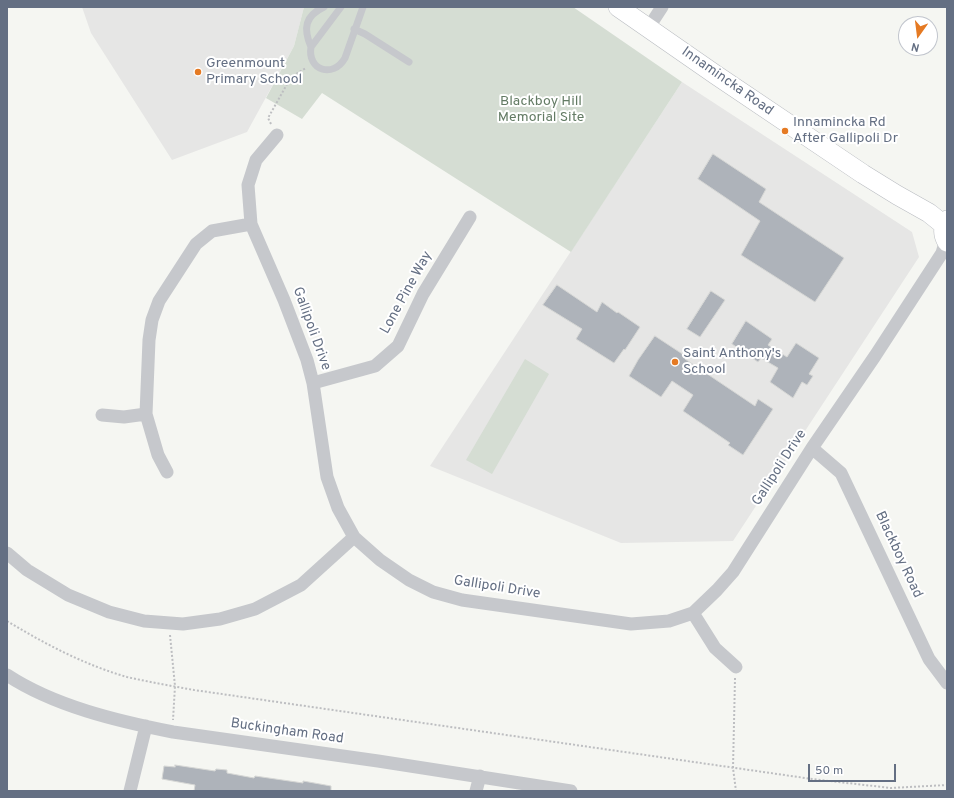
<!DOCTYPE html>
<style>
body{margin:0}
#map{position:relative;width:954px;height:798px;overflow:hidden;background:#f5f6f2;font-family:Overpass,sans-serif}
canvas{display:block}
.frame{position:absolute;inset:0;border:8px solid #646f83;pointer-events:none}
.north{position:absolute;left:898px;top:16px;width:40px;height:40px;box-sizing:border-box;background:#fff;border:1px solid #c1c5cd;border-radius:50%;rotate:194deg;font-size:11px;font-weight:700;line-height:16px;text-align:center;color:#646f83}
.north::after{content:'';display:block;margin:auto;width:14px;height:18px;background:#e57a23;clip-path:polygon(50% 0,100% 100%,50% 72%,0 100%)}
.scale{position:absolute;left:808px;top:764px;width:88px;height:18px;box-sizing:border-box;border:2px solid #646f83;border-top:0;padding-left:5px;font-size:12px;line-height:14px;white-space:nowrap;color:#646f83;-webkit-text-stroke:3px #fff;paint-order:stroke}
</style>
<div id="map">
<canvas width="954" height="798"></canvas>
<div class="frame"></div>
<div class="north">N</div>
<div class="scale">50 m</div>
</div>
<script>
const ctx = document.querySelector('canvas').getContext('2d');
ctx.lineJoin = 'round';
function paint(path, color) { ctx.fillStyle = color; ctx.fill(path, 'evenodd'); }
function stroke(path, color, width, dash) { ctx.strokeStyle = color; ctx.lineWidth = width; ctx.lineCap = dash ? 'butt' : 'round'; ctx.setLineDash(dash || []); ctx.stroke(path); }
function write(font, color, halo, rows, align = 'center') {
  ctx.font = font + ' Overpass,sans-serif'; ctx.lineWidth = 4; ctx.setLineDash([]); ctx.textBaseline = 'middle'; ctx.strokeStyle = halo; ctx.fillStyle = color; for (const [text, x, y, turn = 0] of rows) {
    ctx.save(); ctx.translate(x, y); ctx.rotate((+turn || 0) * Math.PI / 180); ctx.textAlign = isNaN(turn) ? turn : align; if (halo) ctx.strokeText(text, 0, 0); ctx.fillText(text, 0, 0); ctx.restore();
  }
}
paint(new Path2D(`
 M 82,7 L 304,7 L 294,46 L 247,132 L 172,160 L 91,33 Z
 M 682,82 L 912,232 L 919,257 L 733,541 L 621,543 L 430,466 Z`), '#e6e6e5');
paint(new Path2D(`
 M 304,7 L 573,7 L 682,82 L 571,252 L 322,93 L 302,119 L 266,98 L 294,46 Z
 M 525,359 L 549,374 L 492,474 L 466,460 Z`), '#d5ddd3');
const building = new Path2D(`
 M 713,154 L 766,189 L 759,202 L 844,258 L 815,302 L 741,255 L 760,221 L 698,179 Z
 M 557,285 L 597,312 L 602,302 L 617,313 L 618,312 L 640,327 L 625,350 L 624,349 L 614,363 L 576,339 L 582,329 L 543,305 Z
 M 711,291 L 725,300 L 700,337 L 687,329 Z
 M 746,321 L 772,339 L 768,345 L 787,357 L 796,343 L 819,358 L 809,374 L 813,376 L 807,385 L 802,382 L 793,398 L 770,382 L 778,368 L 761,358 L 758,362 L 732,344 Z
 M 655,336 L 687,357 L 685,359 L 755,406 L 758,399 L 773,409 L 743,455 L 728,445 L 730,443 L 683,411 L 693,395 L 672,381 L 661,397 L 629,376 L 638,360 Z
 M 175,765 L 215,771 L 216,769 L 227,770 L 227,773 L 254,778 L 255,776 L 303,783 L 303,781 L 331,786 L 331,791 L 194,791 L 195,785 L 162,779 L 164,766 L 175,767 Z`);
paint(building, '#aeb3ba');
stroke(building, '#d6d7d5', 1);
const secondary = new Path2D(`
 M 618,7 L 716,75 L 863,174 L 897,195 L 929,213 L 944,225
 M 947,220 C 943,227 942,234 947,242`);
stroke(secondary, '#b8bbc0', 20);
stroke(new Path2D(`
 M 271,124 L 268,118 L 291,77 L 306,68
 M 7,621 C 45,644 85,665 127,677 C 149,682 172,686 194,690 L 812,779 L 891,788 L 947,785
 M 170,635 L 175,686 L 173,720
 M 735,678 L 733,768 L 736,791`), '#bdbec1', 2, [2, 2]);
stroke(new Path2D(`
 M 341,7 L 311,47 C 307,70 333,79 345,58 L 363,7
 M 354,29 L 365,34 L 409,62
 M 311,47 C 303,28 305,16 324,7`), '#c6c8cc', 7);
stroke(new Path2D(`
 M 649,27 L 662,7
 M 277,135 L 256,160 L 248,185 L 251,224 L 284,300 L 307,360 L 313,383 L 327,477 L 338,508 L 354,537 L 380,560 L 409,580 L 433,592 L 462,600 L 631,624 L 669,621 L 693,613 L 717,590 L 733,572 L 812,448 L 875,356 L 942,253 L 946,240
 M 313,383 L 375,366 L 398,346 L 423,294 L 470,217
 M 102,415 L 124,417 L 146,414
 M 812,448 L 841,473 L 929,659 L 947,683
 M 167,472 L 158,455 L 146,414 L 149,340 L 152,320 L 159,301 L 196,244 L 212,231 L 251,224
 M 7,553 L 27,570 L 68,595 L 109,612 L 144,621 L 183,624 L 220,619 L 255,609 L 301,585 L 354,537
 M 693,613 L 715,648 L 736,667
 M 7,675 C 54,706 117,721 173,732 L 378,761 L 571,791
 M 130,791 L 146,726
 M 476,791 L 480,776`), '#c6c8cc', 13);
stroke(secondary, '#fff', 19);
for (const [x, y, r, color] of [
 [198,72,4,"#e57a23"],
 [785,131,4,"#e57a23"],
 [675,362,4,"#e57a23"]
]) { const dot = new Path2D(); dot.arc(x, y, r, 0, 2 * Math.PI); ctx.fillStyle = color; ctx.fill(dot); stroke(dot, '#fff', 1.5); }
write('14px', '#646f83', '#fff', [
 ["Greenmount",206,64],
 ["Primary School",206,80],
 ["Innamincka Rd",793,123],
 ["After Gallipoli Dr",793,139],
 ["Saint Anthony's",683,354],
 ["School",683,370]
], 'left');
write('14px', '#646f83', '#fff', [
 ["Innamincka Road",727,82,35],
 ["Lone Pine Way",407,293,-61],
 ["Gallipoli Drive",311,329,70],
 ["Gallipoli Drive",780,468,-57],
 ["Blackboy Road",898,555,65],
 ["Gallipoli Drive",497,588,9],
 ["Buckingham Road",287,732,8]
]);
write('14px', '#637b64', '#fff', [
 ["Blackboy Hill",541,102],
 ["Memorial Site",541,118]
]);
</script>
